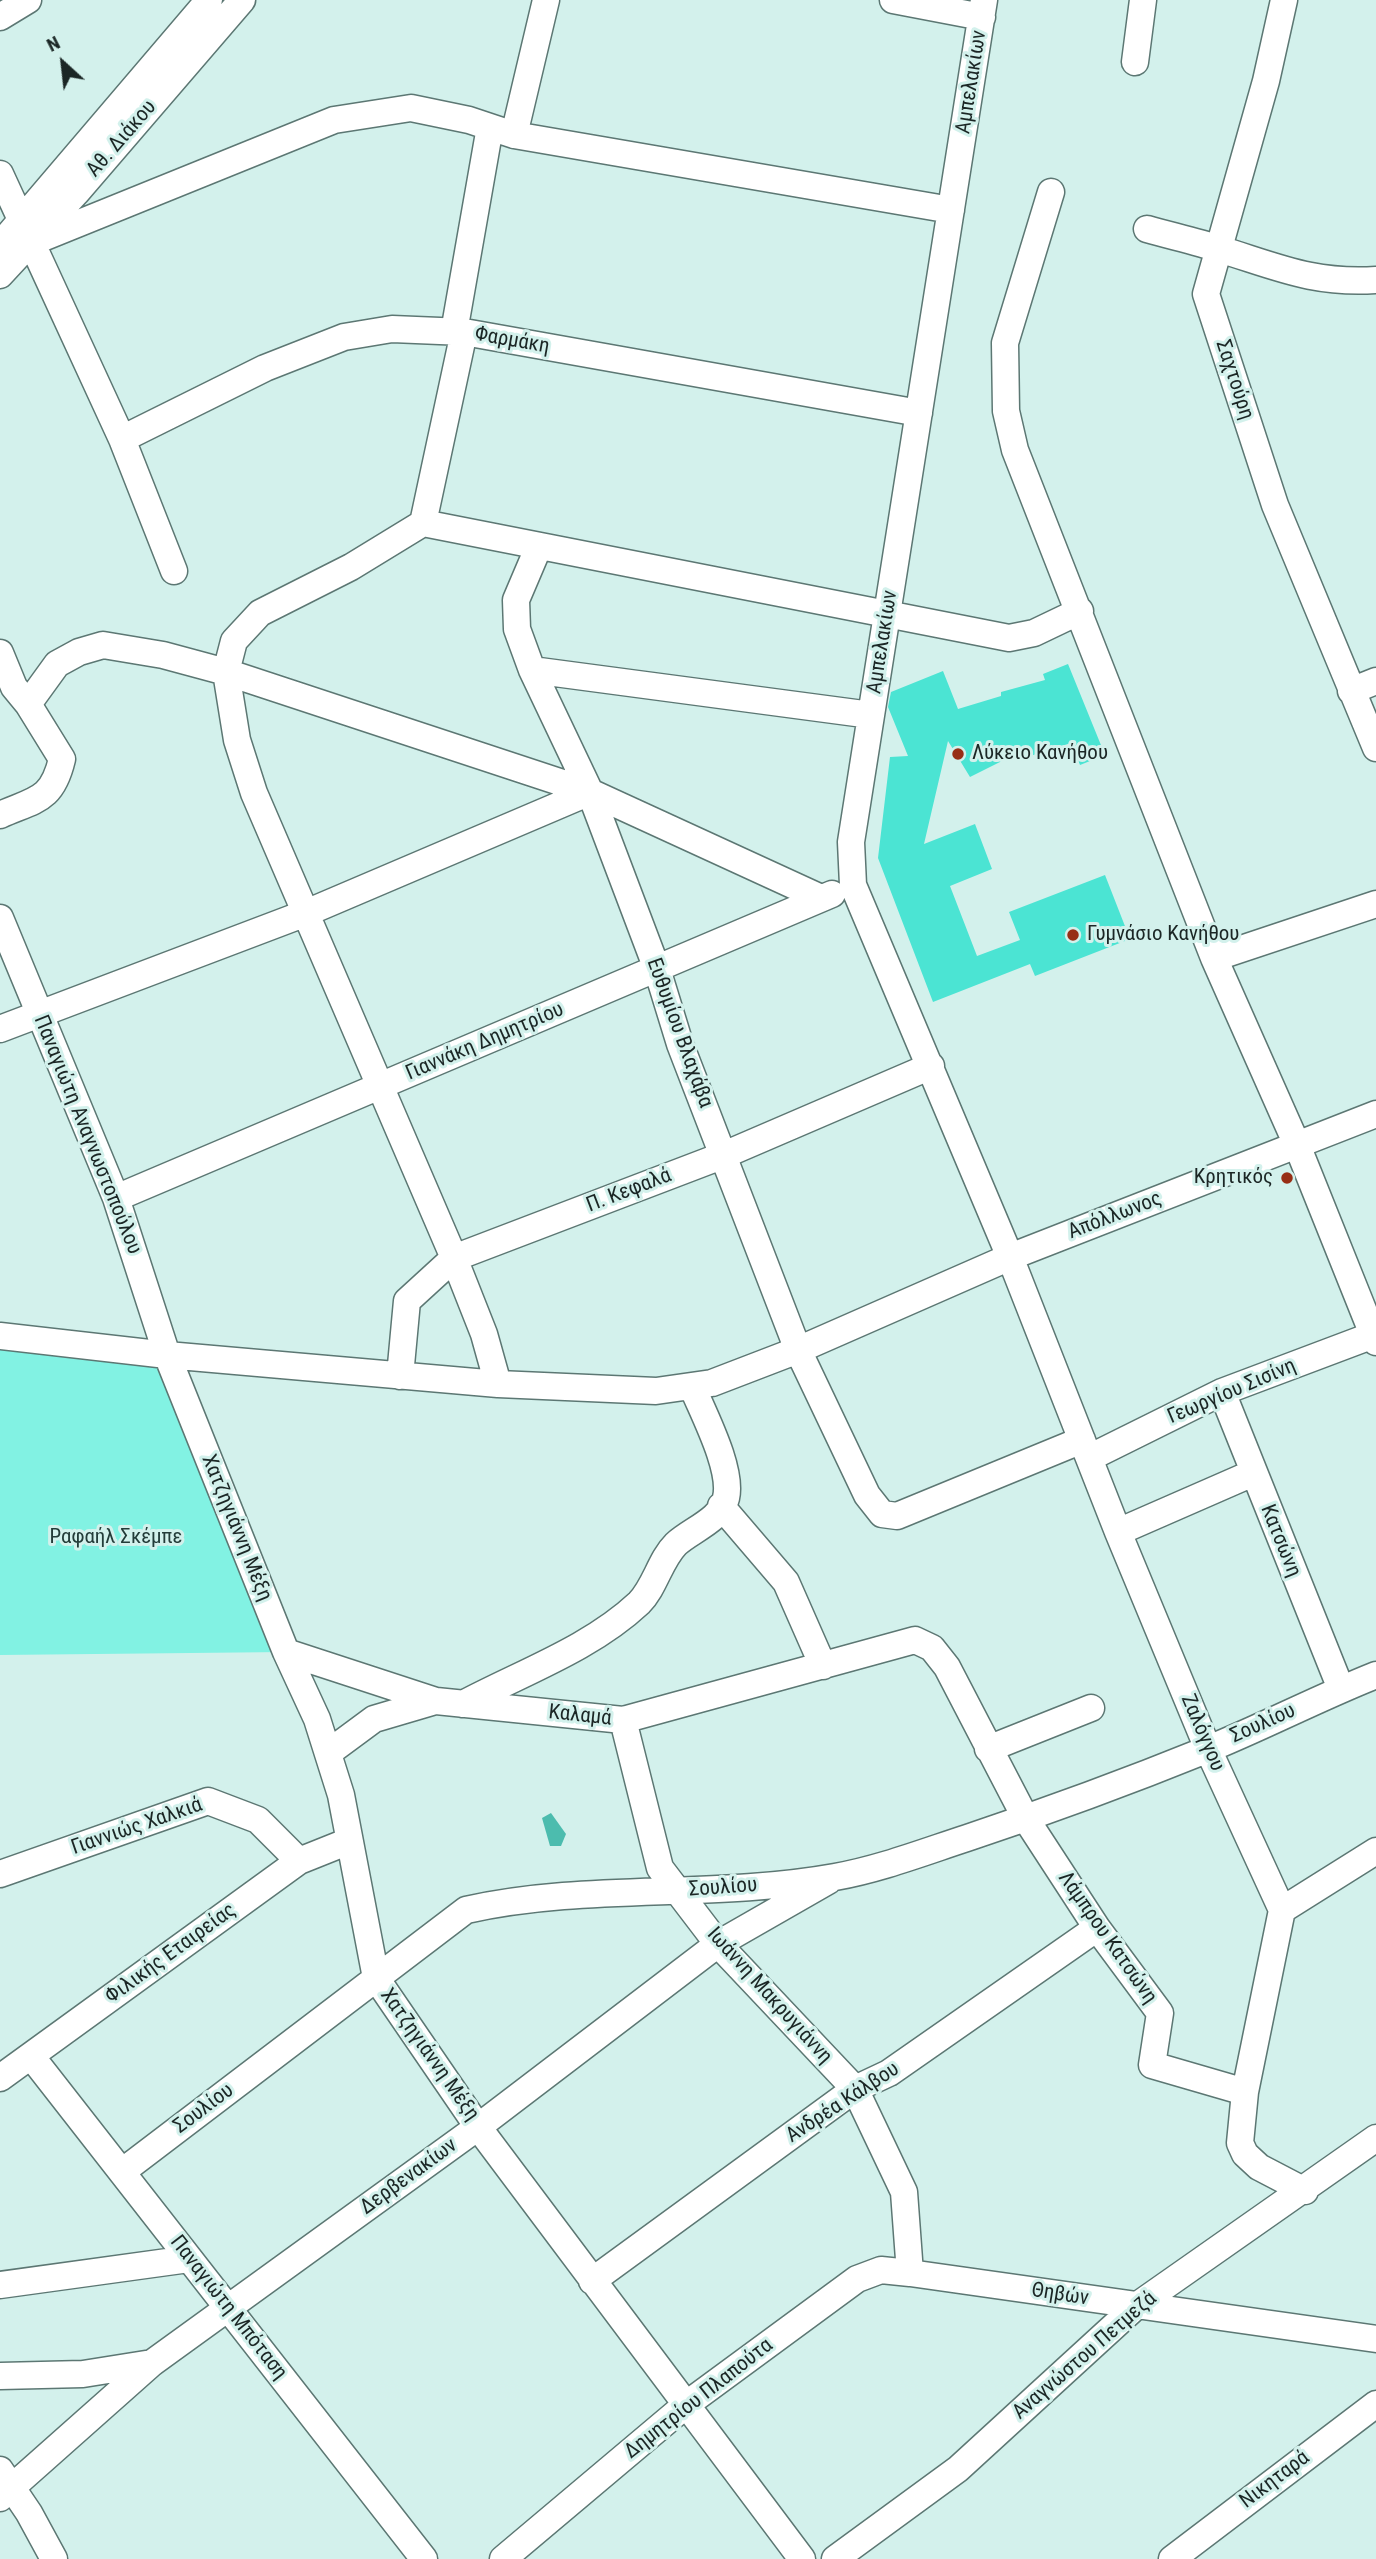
<!DOCTYPE html>
<meta charset="utf-8">
<style>
body{margin:0}
#map{position:relative;width:1376px;height:2559px;overflow:hidden;background:#d3f1ec;font-family:"Roboto Condensed",sans-serif}
canvas{display:block}
.north{position:absolute;left:28px;top:28px;width:70px;height:70px;-webkit-text-stroke:5px #d3f1ec;paint-order:stroke;rotate:333deg;font-size:19px;font-weight:700;line-height:28px;text-align:center;color:#1b2625}
.north::after{content:'';display:block;margin:auto;width:24px;height:32px;background:#1b2625;clip-path:polygon(50% 0,100% 100%,50% 72%,0 100%)}
</style>
<div id="map">
<canvas width="1376" height="2559"></canvas>
<div class="north">N</div>
</div>
<script>
const ctx = document.querySelector('canvas').getContext('2d');
ctx.lineJoin = 'round';
function paint(path, color) { ctx.fillStyle = color; ctx.fill(path, 'evenodd'); }
function stroke(path, color, width, dash) { ctx.strokeStyle = color; ctx.lineWidth = width; ctx.lineCap = dash ? 'butt' : 'round'; ctx.setLineDash(dash || []); ctx.stroke(path); }
function write(font, color, halo, rows, align = 'center') {
  ctx.font = font + ' "Roboto Condensed",sans-serif'; ctx.lineWidth = 6; ctx.setLineDash([]); ctx.textBaseline = 'middle'; ctx.strokeStyle = halo; ctx.fillStyle = color; for (const [text, x, y, turn = 0] of rows) {
    ctx.save(); ctx.translate(x, y); ctx.rotate((+turn || 0) * Math.PI / 180); ctx.textAlign = isNaN(turn) ? turn : align; if (halo) ctx.strokeText(text, 0, 0); ctx.fillText(text, 0, 0); ctx.restore();
  }
}
paint(new Path2D(`
 M 0,1336 L 167,1355 L 286,1652 L 0,1655 Z`), '#82f2e3');
paint(new Path2D(`
 M 551,1813 L 566,1834 L 561,1846 L 550,1846 L 542,1818 Z`), '#4cbcae');
paint(new Path2D(`
 M 1068,664 L 1105,755 L 1080,765 L 1071,743 L 1027,757 L 1020,752 L 970,777 L 948,741 L 924,844 L 975,824 L 992,869 L 950,886 L 977,956 L 1020,940 L 1009,912 L 1105,875 L 1130,939 L 1035,976 L 1030,964 L 933,1002 L 878,858 L 890,757 L 908,756 L 888,707 L 891,692 L 943,671 L 958,709 L 1001,696 L 1001,692 L 1045,680 L 1043,674 Z`), '#4be4d3');
const minor = new Path2D(`
 M 893,0 L 982,17
 M 984,0 L 851,842 L 853,885 L 1010,1257 L 1118,1532 L 1208,1749 L 1282,1910 L 1245,2092 L 1240,2143 L 1245,2154 L 1259,2167 L 1305,2191
 M 1284,0 L 1266,81 L 1206,294 L 1275,505 L 1376,748
 M 0,17 L 28,0
 M 1135,62 L 1143,0
 M 514,135 L 546,0
 M 0,174 L 122,439 L 174,571
 M 1051,192 L 1005,343 L 1006,411 L 1015,450 L 1214,958 L 1297,1145 L 1376,1342
 M 1147,229 C 1171,236 1196,241 1219,249 C 1278,267 1313,284 1376,280
 M 30,243 L 334,120 L 411,108 L 469,120 L 514,135 L 951,210
 M 0,245 L 209,0
 M 0,275 L 76,193 L 242,0
 M 454,332 L 490,127
 M 122,439 L 265,368 L 344,337 L 392,329 L 464,332 L 919,413
 M 423,523 L 464,332
 M 539,546 L 516,600 L 517,629 L 532,670 L 590,792 L 657,969 L 680,1044 L 798,1350 L 867,1495 L 882,1514 L 897,1516 L 1082,1440
 M 0,653 L 14,687 L 28,704 L 57,664 L 79,652 L 103,645 L 163,655 L 226,672 L 590,792 L 821,898
 M 532,670 L 871,715
 M 1351,691 L 1376,681
 M 0,815 C 36,799 52,801 62,759 L 28,704
 M 0,918 L 116,1198 L 167,1355 L 286,1652 L 317,1719 L 341,1795 L 376,1978 L 478,2127 L 802,2559
 M 1214,958 L 1376,904
 M 0,1029 L 306,913 L 590,792
 M 116,1198 L 832,894
 M 0,1336 L 167,1355 L 498,1384 L 656,1391 L 712,1383 L 798,1350 L 1010,1257 L 1376,1114
 M 400,1376 L 407,1301 L 454,1258 L 724,1155 L 931,1066
 M 498,1384 L 484,1334 L 454,1258 L 254,793 L 237,740 L 226,672 L 234,641 L 260,613 L 351,567 L 423,523 L 1009,638 L 1034,633 L 1080,611
 M 1222,1392 L 1341,1689
 M 1091,1457 L 1222,1392 L 1376,1334
 M 721,1506 L 786,1582 L 823,1666
 M 1118,1532 L 1253,1473
 M 286,1652 L 436,1701 L 623,1720 L 915,1640 L 932,1648 L 947,1667 L 1026,1819 L 1097,1928 L 1160,2013 L 1152,2065 L 1245,2092
 M 463,1704 C 521,1673 590,1649 639,1603 C 655,1587 660,1560 676,1544 C 691,1530 721,1520 726,1498 C 733,1469 703,1413 692,1386
 M 623,1720 L 660,1868 L 718,1944 L 855,2089 L 904,2192 L 910,2273
 M 988,1749 L 1091,1708
 M 328,1753 L 374,1719 L 435,1701
 M 0,1874 L 208,1801 L 258,1820 L 299,1861
 M 1282,1910 L 1376,1851
 M 31,2056 L 424,2559
 M 0,2078 L 299,1861 L 349,1841
 M 123,2171 L 466,1910 C 587,1883 713,1899 835,1877 C 880,1869 924,1852 967,1838 C 1048,1811 1127,1782 1206,1750 C 1263,1727 1318,1698 1376,1675
 M 592,2281 L 855,2089 L 889,2073 L 1097,1928
 M 0,2285 L 189,2259
 M 0,2376 L 83,2374 L 152,2363
 M 0,2470 L 29,2513 L 54,2559
 M 0,2498 L 152,2363 L 478,2127 L 718,1944 L 828,1881
 M 503,2559 L 687,2404 L 857,2279 L 881,2270 L 910,2273 L 1376,2339
 M 835,2559 L 958,2469 L 1135,2307 L 1376,2138
 M 1172,2559 L 1376,2404`);
stroke(minor, '#5c7773', 29);
stroke(minor, '#fff', 26);
for (const [x, y, r, color] of [
 [958,754,7,"#972e15"],
 [1073,935,7,"#972e15"],
 [1287,1178,7,"#972e15"]
]) { const dot = new Path2D(); dot.arc(x, y, r, 0, 2 * Math.PI); ctx.fillStyle = color; ctx.fill(dot); stroke(dot, '#d3f1ec', 2.5); }
write('21px', '#1b2625', '#d3f1ec', [
 ["Αμπελακίων",972,82,-81],
 ["Αθ. Διάκου",122,139,-49],
 ["Φαρμάκη",512,341,10],
 ["Σαχτούρη",1234,380,72],
 ["Αμπελακίων",883,642,-81],
 ["Ευθυμίου Βλαχάβα",679,1033,70],
 ["Γιαννάκη Δημητρίου",485,1042,-23],
 ["Παναγιώτη Αναγνωστοπούλου",87,1135,68],
 ["Π. Κεφαλά",629,1191,-21],
 ["Απόλλωνος",1115,1216,-21],
 ["Γεωργίου Σισίνη",1232,1392,-23],
 ["Χατζηγιάννη Μέξη",236,1528,68],
 ["Κατσώνη",1280,1541,68],
 ["Καλαμά",580,1716,6],
 ["Σουλίου",1263,1724,-24],
 ["Ζαλόγγου",1202,1733,67],
 ["Γιαννιώς Χαλκιά",137,1827,-19],
 ["Σουλίου",723,1888,-4],
 ["Λάμπρου Κατσώνη",1107,1938,55],
 ["Φιλικής Εταιρείας",171,1954,-36],
 ["Ιωάννη Μακρυγιάννη",769,1996,48],
 ["Χατζηγιάννη Μέξη",429,2055,55],
 ["Ανδρέα Κάλβου",843,2103,-33],
 ["Σουλίου",204,2109,-37],
 ["Δερβενακίων",409,2177,-36],
 ["Θηβών",1060,2295,9],
 ["Παναγιώτη Μπόταση",228,2308,52],
 ["Αναγνώστου Πετμεζά",1085,2356,-41],
 ["Δημητρίου Πλαπούτα",699,2399,-38],
 ["Νικηταρά",1275,2480,-37]
]);
write('21px', '#1b2625', '#d3f1ec', [
 ["Λύκειο Κανήθου",972,754],
 ["Γυμνάσιο Κανήθου",1087,935],
 ["Κρητικός",1273,1178,"right"]
], 'left');
write('21px', '#233c39', '#d3f1ec', [
 ["Ραφαήλ Σκέμπε",116,1538]
]);
</script>
